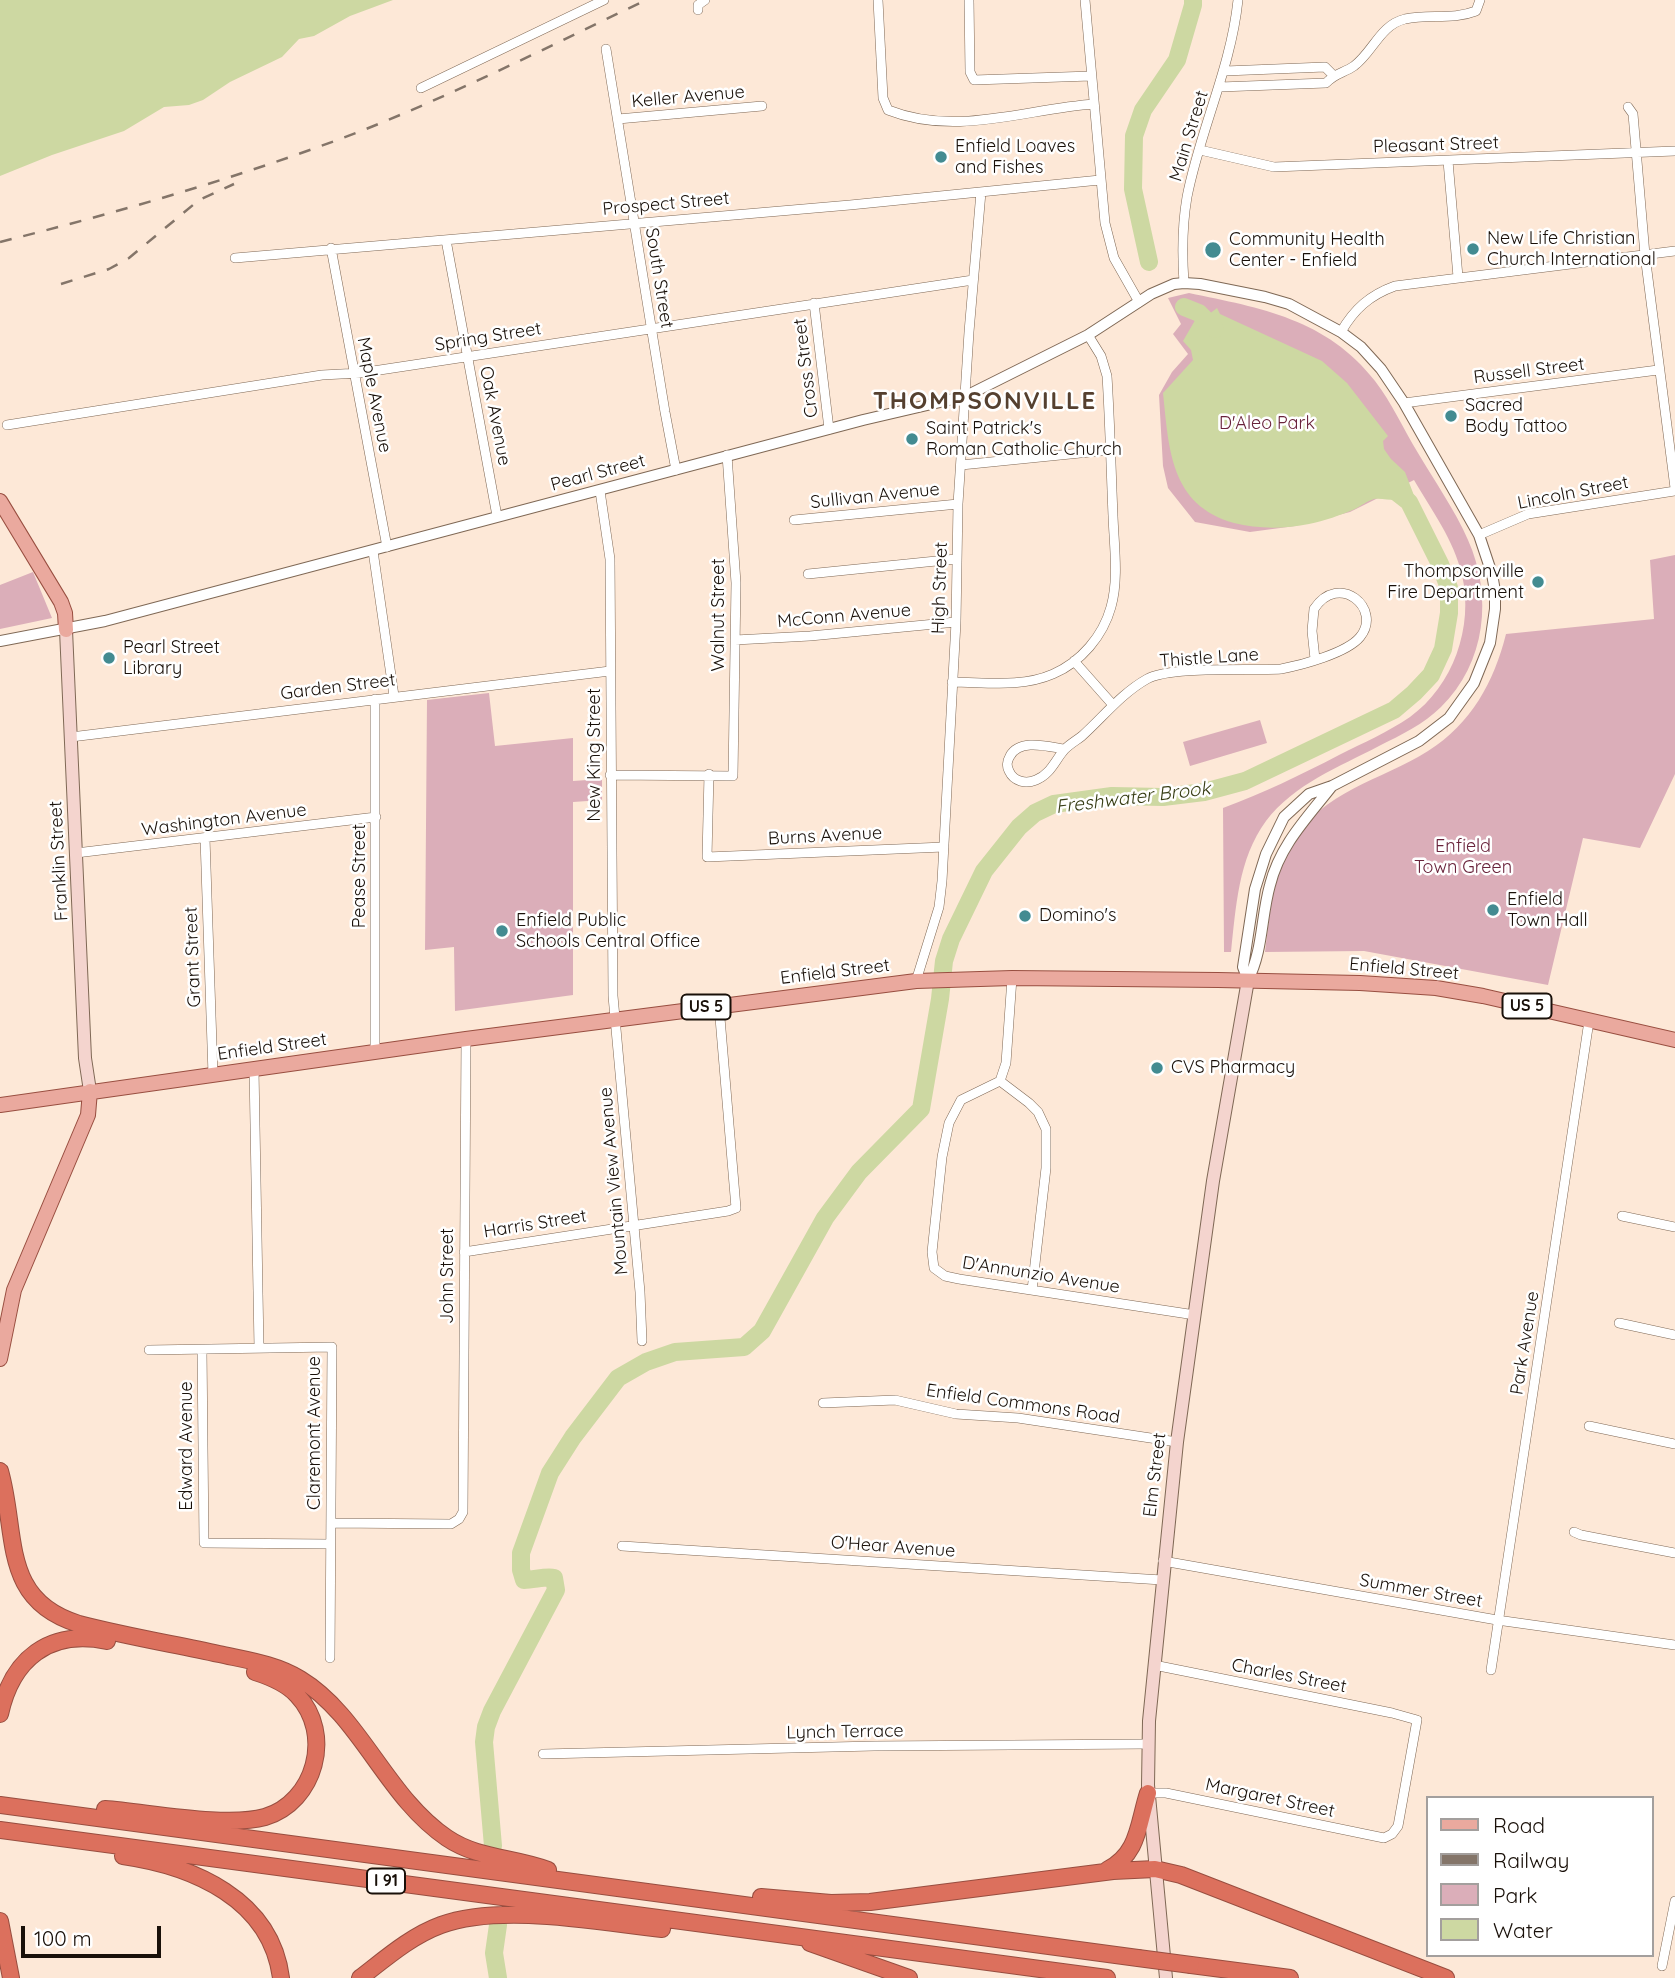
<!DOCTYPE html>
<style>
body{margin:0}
#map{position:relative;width:1675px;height:1978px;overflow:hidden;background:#fde8d7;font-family:Quicksand,sans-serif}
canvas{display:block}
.legend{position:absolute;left:1426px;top:1796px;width:228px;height:161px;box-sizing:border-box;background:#fff;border:2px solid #a39f9d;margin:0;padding:9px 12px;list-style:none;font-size:21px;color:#191009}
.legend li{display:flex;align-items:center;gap:14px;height:35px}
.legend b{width:35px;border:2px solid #a39f9d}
.scale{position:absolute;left:21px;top:1926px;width:140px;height:32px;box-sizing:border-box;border:4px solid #191009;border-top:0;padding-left:9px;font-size:21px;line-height:24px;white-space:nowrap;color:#191009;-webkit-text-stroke:5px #fff;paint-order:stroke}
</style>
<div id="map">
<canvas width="1675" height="1978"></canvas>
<ul class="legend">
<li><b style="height:9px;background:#eaa99e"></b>Road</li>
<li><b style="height:9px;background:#847569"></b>Railway</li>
<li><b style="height:19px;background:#dbaeb9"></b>Park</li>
<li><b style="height:19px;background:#cdd8a2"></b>Water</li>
</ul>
<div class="scale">100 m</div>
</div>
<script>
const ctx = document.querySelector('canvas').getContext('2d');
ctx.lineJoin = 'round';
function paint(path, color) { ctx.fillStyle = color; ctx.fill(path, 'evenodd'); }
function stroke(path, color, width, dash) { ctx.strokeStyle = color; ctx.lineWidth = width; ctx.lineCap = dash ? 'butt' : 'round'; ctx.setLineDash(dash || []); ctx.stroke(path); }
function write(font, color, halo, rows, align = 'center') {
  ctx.font = font + ' Quicksand,sans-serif'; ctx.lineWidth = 5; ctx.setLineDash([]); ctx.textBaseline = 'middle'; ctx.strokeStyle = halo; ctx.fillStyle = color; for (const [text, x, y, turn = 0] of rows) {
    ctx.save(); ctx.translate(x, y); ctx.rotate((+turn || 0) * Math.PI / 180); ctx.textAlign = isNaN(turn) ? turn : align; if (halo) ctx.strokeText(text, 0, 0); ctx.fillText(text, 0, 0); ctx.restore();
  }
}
paint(new Path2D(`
 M 1189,293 C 1261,308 1327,319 1375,381 C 1392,403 1404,430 1418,453 C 1435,482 1455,510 1468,540 C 1493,596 1486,663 1441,707 C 1424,724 1401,735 1379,746 C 1339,767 1294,784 1266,821 C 1238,859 1236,908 1231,952 L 1224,952 L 1223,808 C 1263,793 1301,775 1339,755 C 1363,743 1388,732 1410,717 C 1453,686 1474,627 1462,575 C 1454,540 1432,511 1414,480 L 1350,512 L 1295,526 L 1250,532 L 1195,522 L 1168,488 L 1163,466 L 1159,395 L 1172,372 L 1188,354 L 1173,334 L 1181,324 L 1168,298 Z
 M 1675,555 L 1675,774 L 1640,848 L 1583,838 L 1548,985 L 1364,951 L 1265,952 C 1270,914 1272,877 1292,843 C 1322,791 1380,781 1428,751 C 1471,724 1494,682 1506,634 L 1654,619 L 1650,560 Z
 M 33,572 L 52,618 L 0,629 L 0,585 Z
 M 489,693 L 495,746 L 573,738 L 573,781 L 602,779 L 602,800 L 573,802 L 573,995 L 455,1011 L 454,947 L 425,950 L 427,700 Z
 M 1260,720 L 1267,743 L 1190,766 L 1183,742 Z`), '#dbaeb9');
paint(new Path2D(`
 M 0,0 L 393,0 L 350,16 L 314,36 L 299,39 L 282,57 L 230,82 L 203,100 L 189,105 L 164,107 L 124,131 L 52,155 L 0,176 Z
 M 1217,308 L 1220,314 L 1322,361 L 1347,383 L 1388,436 L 1383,441 L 1384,449 L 1391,459 L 1405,472 L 1415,498 L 1401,506 L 1395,500 C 1389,500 1380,498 1374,499 C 1367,501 1361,506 1355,509 C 1341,515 1324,521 1309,524 C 1285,529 1257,529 1234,523 C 1170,505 1169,449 1163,393 L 1193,360 L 1191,350 L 1183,341 L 1201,310 L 1208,315 Z`), '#cdd8a2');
stroke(new Path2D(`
 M 1149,262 L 1133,189 L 1134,136 L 1143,110 L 1177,60 L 1193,5 L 1193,0
 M 1184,307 L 1199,313 L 1215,329
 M 493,1846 L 484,1742 L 486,1727 L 492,1711 L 556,1590 L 554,1578 C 546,1576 534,1580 524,1580 L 521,1570 L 521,1553 L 550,1473 L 573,1437 L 618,1378 L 646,1362 L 675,1352 L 744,1347 L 762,1331 L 825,1218 L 859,1172 L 921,1109 L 940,999 L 944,961 L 951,939 L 984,871 L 1019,827 L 1035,813 L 1054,804 L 1112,796 L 1163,797 L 1204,792 L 1245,781 L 1394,710 L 1414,693 L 1431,675 L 1443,649 L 1449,613 L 1449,588 L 1440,564 L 1409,502 L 1391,488
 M 498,1978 L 494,1953 L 498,1925`), '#cdd8a2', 18);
const minor = new Path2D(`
 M 878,0 L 883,98 L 888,110 C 956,137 1025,109 1094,104
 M 969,0 L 970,72 L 974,80 L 1091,76
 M 1085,0 L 1105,223 L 1114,258 L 1139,302
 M 698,10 L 698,5 L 705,0
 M 606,49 L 665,412 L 676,470
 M 1225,71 L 1325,67 L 1333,75
 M 1220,87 L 1326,83 C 1335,73 1344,73 1354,66 C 1373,52 1380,25 1405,19 C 1429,14 1453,20 1476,11 L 1480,0
 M 421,88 L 604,0
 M 1628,107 L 1633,114 L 1645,255 L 1675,488
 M 618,119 L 762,106
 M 1200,150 L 1274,167 L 1675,151
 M 1448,161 L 1458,277
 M 446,240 L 497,516
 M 331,248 L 387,547
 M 235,258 L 850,205 L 1100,180
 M 1184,283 C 1182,254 1182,226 1187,197 C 1200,130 1231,68 1238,0
 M 814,303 L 829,429
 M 1341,332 C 1354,309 1370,295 1395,286 L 1675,251
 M 1404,403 L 1658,370
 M 7,425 L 322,375 L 360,373 L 973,280
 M 961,465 L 1110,450
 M 600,491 L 610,559 L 613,996 L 640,1292 L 642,1341
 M 794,520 L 958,504
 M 1479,535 L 1528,514 L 1675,491
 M 373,551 L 394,696
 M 808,574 L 956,559
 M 735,640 L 810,636 L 956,622
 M 1074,661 L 1113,705
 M 952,682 C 985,682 1021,688 1053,674 C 1081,662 1103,636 1111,607 C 1119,579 1114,545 1113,516 C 1111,469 1110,423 1107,376 L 1101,356 L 1088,335
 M 71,737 L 610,671
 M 1065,749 C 1049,747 1020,738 1010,756 C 1007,761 1006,765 1009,771 C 1014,782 1026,784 1036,780 C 1051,774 1055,760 1065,749 C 1070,744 1077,740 1082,736 C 1103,717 1122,693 1147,679 C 1170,666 1250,671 1281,669 C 1302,665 1347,653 1360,637 C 1383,609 1339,571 1314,609 L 1312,631 L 1315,659
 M 709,774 L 707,857 L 944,847
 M 610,775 L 733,776 L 736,583 L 727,455
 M 205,838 L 213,1075
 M 76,853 L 376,817
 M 916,981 L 939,907 L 942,881 L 956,622 L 958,504 L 969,332 L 981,192
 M 375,1053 L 375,699
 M 254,1069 L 259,1348
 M 1000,1081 L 961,1100 L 949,1123 L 942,1157 L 932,1252 L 934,1268 L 945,1276 L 959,1279 L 1195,1315
 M 1000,1081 L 1029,1103 L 1038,1112 L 1046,1129 L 1046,1168 L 1032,1290
 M 1000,1081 L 1006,1063 L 1012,978
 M 1622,1216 L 1675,1227
 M 464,1252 L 728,1211 L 736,1208 L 719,1006
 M 1619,1323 L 1675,1335
 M 149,1350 L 332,1347 L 330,1658
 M 202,1350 L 204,1543 L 330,1544
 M 823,1403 L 895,1400 L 956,1414 L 1018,1418 L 1177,1442
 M 1589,1426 L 1675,1444
 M 331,1523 L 451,1524 L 459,1519 L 463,1512 L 466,1039
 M 1574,1532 L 1581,1535 L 1675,1553
 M 622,1546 L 1162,1580
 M 1163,1561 L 1497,1620 L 1675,1645
 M 1491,1670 L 1589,1021
 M 543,1754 L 874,1746 L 1148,1744
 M 1148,1793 L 1166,1793 L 1384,1838 L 1392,1834 L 1398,1826 L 1417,1720 L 1392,1713 L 1154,1665
 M 1662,1966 L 1675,1901`);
const tertiary = new Path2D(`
 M 0,641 L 105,621 L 863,420 L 966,396 L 1088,335 L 1151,294 L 1174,284 L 1184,283 L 1200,284 L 1265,297 L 1289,304 L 1341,332 L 1361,347 L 1381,369 L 1404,403 L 1479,535 L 1492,574 L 1495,591 L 1495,609 L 1490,643 L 1474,683 L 1449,718 L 1419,741 L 1332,786 L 1309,794 L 1284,817 L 1266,854 L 1255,889 L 1243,967 L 1248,980
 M 1248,980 C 1263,951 1261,917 1270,885 C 1280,845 1307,818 1332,786`);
const secondary = new Path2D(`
 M 66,630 L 85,1058 L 90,1091
 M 1166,1978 L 1148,1785 L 1149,1721 L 1177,1442 L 1213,1181 L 1248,980`);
const primary = new Path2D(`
 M 0,501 L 61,602 L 65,613 L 66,630
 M 0,1105 L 466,1039 L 916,981 L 1012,978 L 1218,980 L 1360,983 L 1436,988 L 1483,996 L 1675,1040
 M 0,1359 L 14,1290 L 88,1115 L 90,1091`);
const motorway = new Path2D(`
 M 0,1471 C 18,1534 0,1600 79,1624 C 125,1636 173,1644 219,1654 C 246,1660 276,1664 300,1679 C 361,1716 386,1797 447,1838 C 478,1859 514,1857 548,1870
 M 0,1714 C 12,1659 49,1629 107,1641
 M 0,1805 L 1138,1958
 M 105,1809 C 147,1812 226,1828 265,1817 C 315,1802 334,1734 297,1695 C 286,1683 271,1677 255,1672
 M 0,1830 L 1107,1978
 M 123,1856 C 193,1866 271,1899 281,1978
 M 1107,1870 C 1139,1854 1138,1824 1148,1793
 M 761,1897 L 831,1903 L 870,1902 L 1113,1871 L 1155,1869 L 1181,1875 L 1446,1978
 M 0,1921 L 11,1978
 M 810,1943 L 909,1978
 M 1191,1965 L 1290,1978
 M 360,1978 C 386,1958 411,1936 441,1925 C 501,1903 598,1922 662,1929`);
stroke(minor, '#7f6855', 10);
stroke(tertiary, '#7f6855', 12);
stroke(secondary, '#7f6855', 14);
stroke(primary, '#984e40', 16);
stroke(motorway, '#984e40', 18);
stroke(minor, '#fff', 9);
stroke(tertiary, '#fff', 10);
stroke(secondary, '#f4d4ce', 12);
stroke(primary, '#eaa99e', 14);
stroke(motorway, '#dc705d', 16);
stroke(new Path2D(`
 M 0,242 C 120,212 240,177 356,133 C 455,94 550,46 646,0
 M 61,284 L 109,269 L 129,258 L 199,200 L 234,184`), '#847569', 2.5, [12, 12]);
const motorwayBridge = new Path2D(`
 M 1138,1958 L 1191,1965`);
stroke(motorwayBridge, '#984e40', 18, []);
stroke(motorwayBridge, '#dc705d', 16);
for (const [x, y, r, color] of [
 [941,157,7,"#438b91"],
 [1473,249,7,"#438b91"],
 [1213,250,9,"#438b91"],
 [1451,416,7,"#438b91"],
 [912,439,7,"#438b91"],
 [1538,582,7,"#438b91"],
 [109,658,7,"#438b91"],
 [1493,910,7,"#438b91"],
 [1025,916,7,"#438b91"],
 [502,931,7,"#438b91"],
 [1157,1068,7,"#438b91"]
]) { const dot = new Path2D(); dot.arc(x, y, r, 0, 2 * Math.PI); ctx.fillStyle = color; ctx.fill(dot); stroke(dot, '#fff', 2.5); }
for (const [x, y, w] of [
 [1527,1006,49],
 [706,1007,49],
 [386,1881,38]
]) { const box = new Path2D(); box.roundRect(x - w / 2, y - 12.5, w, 25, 5); ctx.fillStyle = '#fff'; ctx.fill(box); stroke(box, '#191009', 2); }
write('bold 16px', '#191009', null, [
 ["US 5",1527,1006],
 ["US 5",706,1007],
 ["I 91",386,1881]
]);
write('18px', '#191009', '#fff', [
 ["Keller Avenue",688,97,-5],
 ["Main Street",1189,136,-73],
 ["Pleasant Street",1436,145,-2],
 ["Prospect Street",666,204,-5],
 ["South Street",659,278,81],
 ["Spring Street",488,337,-9],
 ["Cross Street",806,368,-97],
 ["Russell Street",1529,371,-7],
 ["Maple Avenue",374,395,79],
 ["Oak Avenue",495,416,79],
 ["Pearl Street",598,473,-15],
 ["Lincoln Street",1573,493,-11],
 ["Sullivan Avenue",875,496,-6],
 ["High Street",940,588,-88],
 ["Walnut Street",719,615,-90],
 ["McConn Avenue",844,616,-5],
 ["Thistle Lane",1209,658,-4],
 ["Garden Street",338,687,-7],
 ["New King Street",595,755,-90],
 ["Washington Avenue",224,820,-7],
 ["Burns Avenue",825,836,-3],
 ["Franklin Street",59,861,-93],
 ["Pease Street",360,876,-90],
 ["Grant Street",193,957,-92],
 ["Enfield Street",1404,969,5],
 ["Enfield Street",835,972,-7],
 ["Enfield Street",272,1047,-8],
 ["Mountain View Avenue",614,1181,-95],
 ["Harris Street",535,1224,-9],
 ["D'Annunzio Avenue",1041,1275,9],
 ["John Street",448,1276,-90],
 ["Park Avenue",1525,1343,-81],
 ["Enfield Commons Road",1023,1404,8],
 ["Claremont Avenue",315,1433,-90],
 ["Edward Avenue",187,1446,-90],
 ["Elm Street",1155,1475,-83],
 ["O'Hear Avenue",893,1547,4],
 ["Summer Street",1421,1591,10],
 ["Charles Street",1289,1676,11],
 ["Lynch Terrace",845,1732,-1],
 ["Margaret Street",1270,1798,12]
]);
write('18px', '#191009', '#fff', [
 ["Enfield Loaves",955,147],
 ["and Fishes",955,168],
 ["New Life Christian",1487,239],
 ["Church International",1487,260],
 ["Community Health",1229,240],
 ["Center - Enfield",1229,261],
 ["Sacred",1465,406],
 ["Body Tattoo",1465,427],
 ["Saint Patrick's",926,429],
 ["Roman Catholic Church",926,450],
 ["Thompsonville",1524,572,"right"],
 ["Fire Department",1524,593,"right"],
 ["Pearl Street",123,648],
 ["Library",123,669],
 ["Enfield",1507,900],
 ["Town Hall",1507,921],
 ["Domino's",1039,916],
 ["Enfield Public",516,921],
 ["Schools Central Office",516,942],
 ["CVS Pharmacy",1171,1068]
], 'left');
write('18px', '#69233b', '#fff', [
 ["D'Aleo Park",1267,424],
 ["Enfield",1463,847],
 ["Town Green",1463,868]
]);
write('italic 19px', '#363c13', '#fff', [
 ["Freshwater Brook",1133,798,-7]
]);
ctx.letterSpacing = '2px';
write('bold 24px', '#55402f', '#fff', [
 ["THOMPSONVILLE",985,402]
]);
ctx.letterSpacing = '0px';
</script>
